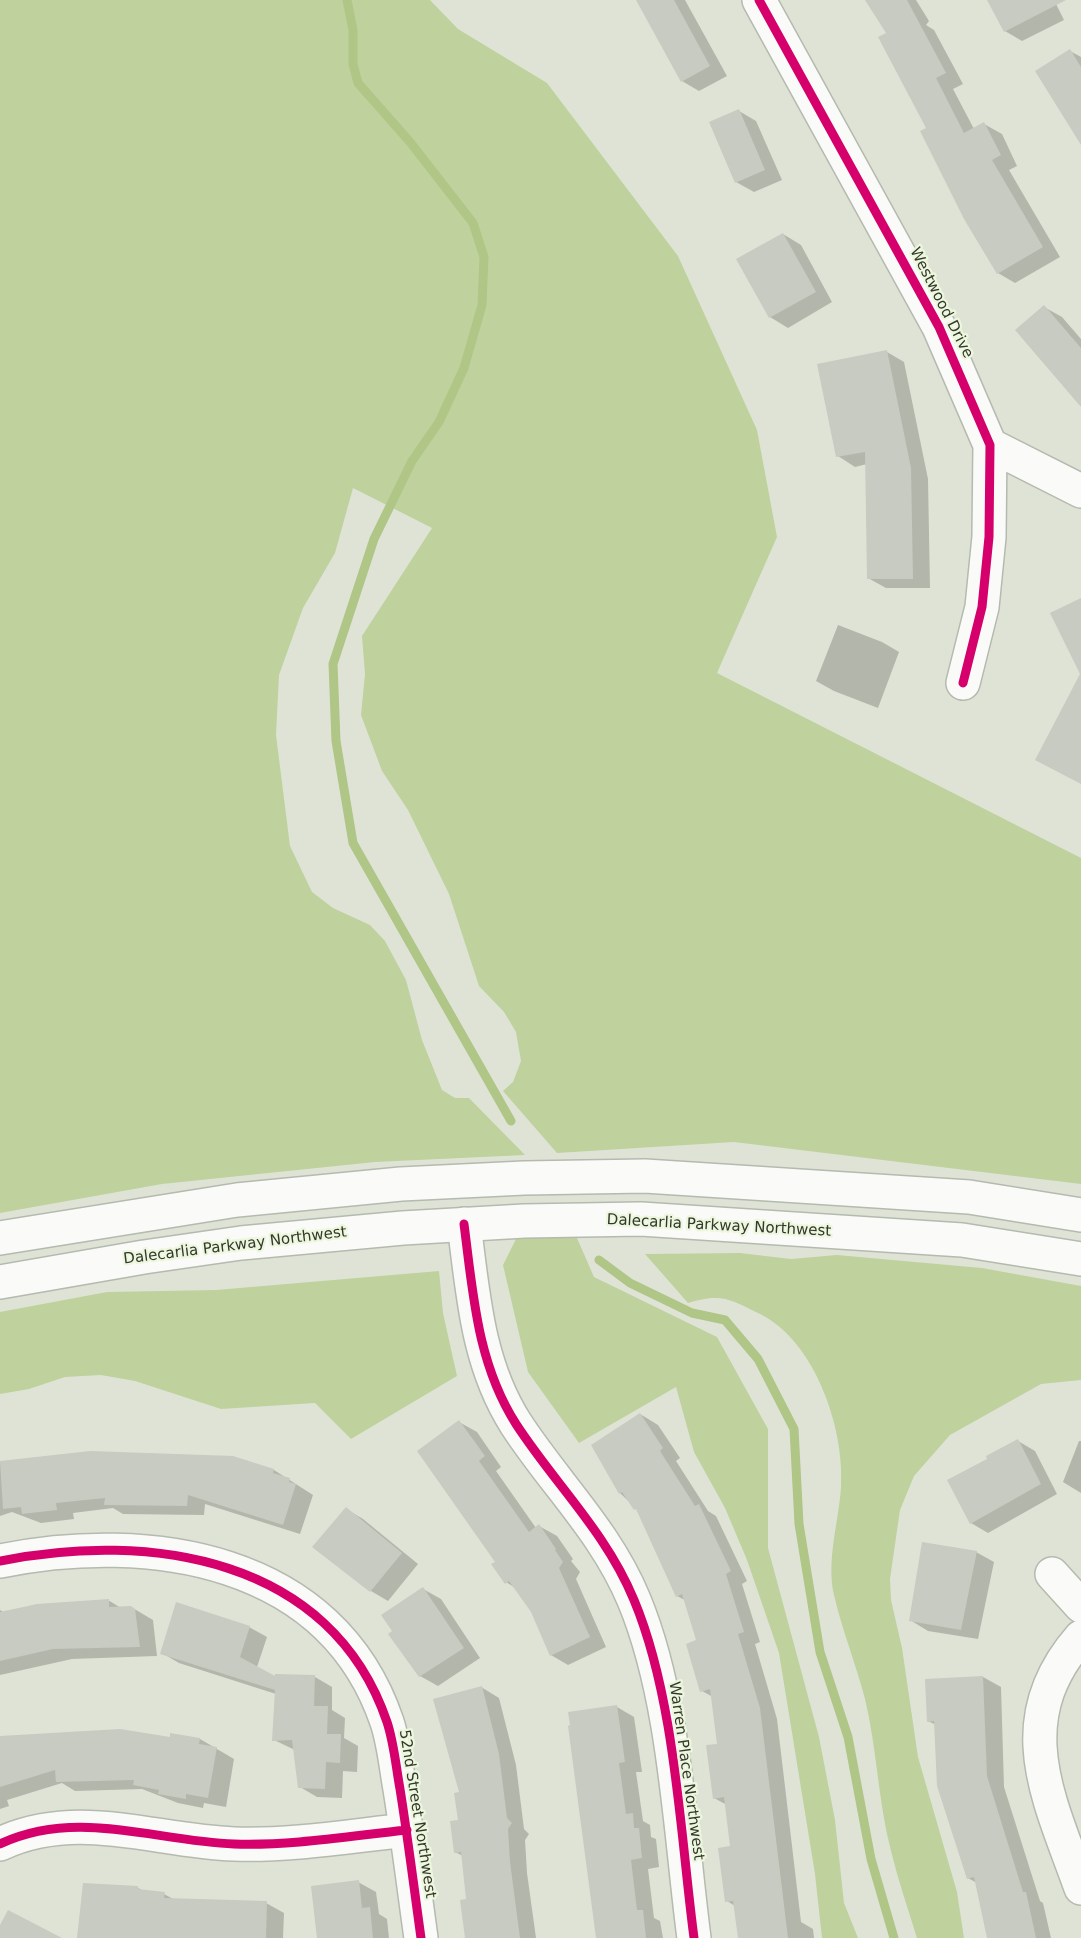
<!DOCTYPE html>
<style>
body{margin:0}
canvas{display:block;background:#dee3d6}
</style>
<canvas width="1081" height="1938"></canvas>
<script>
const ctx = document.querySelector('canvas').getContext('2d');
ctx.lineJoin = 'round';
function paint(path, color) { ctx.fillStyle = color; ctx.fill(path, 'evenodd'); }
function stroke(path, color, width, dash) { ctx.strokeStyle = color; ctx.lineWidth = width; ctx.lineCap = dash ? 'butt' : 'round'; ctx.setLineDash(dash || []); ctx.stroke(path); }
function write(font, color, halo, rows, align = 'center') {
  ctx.font = font + ' "DejaVu Sans",sans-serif'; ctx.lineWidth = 4.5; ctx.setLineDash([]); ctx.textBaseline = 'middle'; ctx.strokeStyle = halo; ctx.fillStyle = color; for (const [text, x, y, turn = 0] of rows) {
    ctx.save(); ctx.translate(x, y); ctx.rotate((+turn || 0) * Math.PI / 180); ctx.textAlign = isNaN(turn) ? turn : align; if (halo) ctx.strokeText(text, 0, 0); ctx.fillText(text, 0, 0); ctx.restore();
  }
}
paint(new Path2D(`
 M 0,0 L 430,0 L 458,29 L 547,83 L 678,256 L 757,430 L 777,537 L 717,673 L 1081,858 L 1081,1184 L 734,1142 L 557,1153 L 503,1091 L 513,1082 L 521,1061 L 516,1032 L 504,1012 L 479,986 L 449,894 L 408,810 L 382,771 L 361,715 L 365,674 L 362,636 L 432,528 L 353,488 L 335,553 L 303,608 L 279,675 L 276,735 L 290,846 L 312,892 L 333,908 L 370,925 L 385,941 L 406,980 L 422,1040 L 442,1090 L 455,1098 L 469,1098 L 525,1155 L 375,1162 L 162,1184 L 0,1213 Z
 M 517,1237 L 577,1238 L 594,1277 L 717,1337 L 768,1429 L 768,1548 L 819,1737 L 835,1820 L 844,1903 L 858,1938 L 822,1938 L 815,1874 L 779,1653 L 747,1560 L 725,1508 L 694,1452 L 676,1387 L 579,1443 L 528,1372 L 503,1265 Z
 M 740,1253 L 791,1259 L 837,1255 L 982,1268 L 1081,1286 L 1081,1380 L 1041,1384 L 950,1435 L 914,1476 L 900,1510 L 890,1579 L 891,1600 L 902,1648 L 918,1757 L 957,1892 L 964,1938 L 917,1938 C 908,1909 898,1880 891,1851 C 878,1801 877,1749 865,1699 C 856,1664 842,1630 834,1595 C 826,1560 839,1521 841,1487 C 845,1429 815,1341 760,1314 C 729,1299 722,1293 688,1303 L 645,1254 Z
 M 439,1271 L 443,1313 L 457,1376 L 351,1439 L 315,1403 L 221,1409 L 135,1381 L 101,1375 L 65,1377 L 29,1389 L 0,1394 L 0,1312 L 107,1292 L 216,1290 Z`), '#bfd29d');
paint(new Path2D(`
 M 638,0 L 685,0 L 727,76 L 699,91 L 682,81 Z
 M 866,0 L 916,0 L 929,21 L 926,25 L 934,30 L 963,84 L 953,89 L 974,129 L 984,124 L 1002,134 L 1017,166 L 1009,170 L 1060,257 L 1015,283 L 998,273 L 928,129 L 889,34 Z
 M 989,0 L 1054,0 L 1064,20 L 1022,41 L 1005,31 Z
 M 1070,51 L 1081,57 L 1081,142 Z
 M 739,111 L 756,121 L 782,180 L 754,192 L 736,182 Z
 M 783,234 L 801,245 L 832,302 L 788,328 L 770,317 L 738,260 Z
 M 1044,307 L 1062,317 L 1081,339 L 1081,399 Z
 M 887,352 L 904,362 L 928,479 L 930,588 L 886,588 L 868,578 L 867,464 L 855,467 L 838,456 Z
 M 838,625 L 882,642 L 899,652 L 878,708 L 834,691 L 816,681 Z
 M 640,1414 L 658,1425 L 680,1458 L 676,1461 L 708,1511 L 716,1516 L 747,1581 L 742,1584 L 760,1642 L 755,1644 L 777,1719 L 801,1922 L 813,1929 L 814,1938 L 739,1938 L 735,1906 L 727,1901 L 732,1848 L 727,1805 L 714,1798 L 718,1745 L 713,1697 L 702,1691 L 698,1641 L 685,1600 L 677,1596 L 640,1512 L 620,1493 Z
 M 459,1422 L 477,1432 L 501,1467 L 496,1471 L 536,1528 L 539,1526 L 557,1536 L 573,1559 L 571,1561 L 580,1572 L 576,1579 L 606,1647 L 568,1665 L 551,1655 L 532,1611 L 517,1589 L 506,1582 L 497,1562 Z
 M 1018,1441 L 1035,1451 L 1057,1494 L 988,1533 L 971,1523 Z
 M 1079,1441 L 1081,1441 L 1081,1493 L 1063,1482 Z
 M 90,1452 L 274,1470 L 313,1495 L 300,1534 L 205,1504 L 204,1515 L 123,1514 L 113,1508 L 73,1513 L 74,1519 L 41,1523 L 12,1512 L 0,1516 L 0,1462 Z
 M 346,1509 L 363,1519 L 418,1564 L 388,1601 L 371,1591 Z
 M 976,1552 L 994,1562 L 978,1639 L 928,1631 L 910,1620 Z
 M 423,1589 L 441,1599 L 480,1658 L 438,1686 L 420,1676 Z
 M 108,1600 L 121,1608 L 131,1607 L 153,1620 L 157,1656 L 72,1659 L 0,1675 L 0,1610 L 5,1613 Z
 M 249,1627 L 267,1637 L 257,1667 L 277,1679 L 315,1677 L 332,1687 L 332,1710 L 345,1718 L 344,1738 L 358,1746 L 357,1772 L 343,1771 L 342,1798 L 317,1797 L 300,1787 L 295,1750 L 274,1740 L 276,1694 L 179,1663 L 162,1653 Z
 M 983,1677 L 1001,1687 L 1004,1787 L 1040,1901 L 1043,1903 L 1051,1938 L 988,1938 L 977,1883 L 968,1878 L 936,1725 L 928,1721 Z
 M 481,1687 L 499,1698 L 516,1765 L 524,1829 L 529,1834 L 525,1840 L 527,1873 L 536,1938 L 467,1938 L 468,1900 L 463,1856 L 455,1852 L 461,1794 Z
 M 617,1707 L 634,1717 L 642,1772 L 636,1772 L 643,1821 L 650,1825 L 651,1837 L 656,1839 L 659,1867 L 648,1869 L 654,1918 L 660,1921 L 663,1938 L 598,1938 Z
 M 172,1735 L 200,1739 L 234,1759 L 226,1807 L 204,1803 L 203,1808 L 178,1803 L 142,1789 L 75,1791 L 62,1783 L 7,1800 L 9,1806 L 0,1809 L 0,1737 L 171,1739 Z
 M 358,1882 L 376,1892 L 379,1914 L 387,1919 L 389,1938 L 319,1938 Z
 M 138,1888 L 144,1891 L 164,1894 L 175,1900 L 266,1903 L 284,1913 L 283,1938 L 81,1938 Z`), '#0003');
stroke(new Path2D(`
 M 347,0 L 353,30 L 353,64 L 358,83 L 410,142 L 473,223 L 484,257 L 482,305 L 464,368 L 439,422 L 412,461 L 374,539 L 333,664 L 336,741 L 353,843 L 511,1121
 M 599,1260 L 630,1283 L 692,1313 L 725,1320 L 758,1359 L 794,1429 L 799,1524 L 820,1652 L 848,1737 L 871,1859 L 894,1938`), '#b0c687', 9);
paint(new Path2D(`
 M 636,0 L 674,0 L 710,66 L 681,82 Z
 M 865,0 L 907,0 L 946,73 L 936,78 L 964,133 L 984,122 L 1001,155 L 992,160 L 1043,247 L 997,274 L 964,219 L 920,131 L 926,128 L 878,37 L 886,33 Z
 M 987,0 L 1066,0 L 1004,32 Z
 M 1070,49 L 1081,67 L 1081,145 L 1035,71 Z
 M 739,109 L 765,170 L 735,183 L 709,122 Z
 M 783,233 L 816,292 L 769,318 L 736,259 Z
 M 1044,305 L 1081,348 L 1081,407 L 1015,330 Z
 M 887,350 L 911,468 L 913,579 L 867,579 L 865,452 L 836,457 L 817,364 Z
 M 1081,598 L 1081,784 L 1035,760 L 1080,674 L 1050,613 Z
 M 640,1413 L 663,1448 L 660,1451 L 695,1506 L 699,1504 L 731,1571 L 726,1574 L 744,1632 L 738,1634 L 760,1708 L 788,1938 L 738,1938 L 733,1901 L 725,1902 L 718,1848 L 730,1846 L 724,1797 L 713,1799 L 706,1745 L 717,1744 L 710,1689 L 700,1692 L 686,1644 L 696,1640 L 682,1594 L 676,1597 L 636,1509 L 634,1510 L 622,1492 L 619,1494 L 591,1445 Z
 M 459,1420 L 485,1456 L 479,1461 L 529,1532 L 539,1524 L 556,1549 L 555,1550 L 563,1562 L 559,1568 L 590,1637 L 550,1656 L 531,1612 L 509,1581 L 505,1584 L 491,1564 L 495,1562 L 417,1451 Z
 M 1018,1439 L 1041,1484 L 970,1524 L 947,1480 L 987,1459 L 986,1456 Z
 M 90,1451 L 233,1456 L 274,1469 L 273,1473 L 290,1478 L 289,1482 L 296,1484 L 283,1525 L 188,1495 L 187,1506 L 104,1505 L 105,1498 L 56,1503 L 57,1510 L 22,1514 L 21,1507 L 3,1509 L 0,1461 Z
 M 346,1507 L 402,1553 L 370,1592 L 312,1547 Z
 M 922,1542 L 977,1551 L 961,1630 L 909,1621 Z
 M 423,1587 L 464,1648 L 419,1677 L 388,1634 L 392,1631 L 381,1615 Z
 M 109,1599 L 109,1607 L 131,1606 L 135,1609 L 140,1647 L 53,1649 L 0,1661 L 0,1612 L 37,1604 Z
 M 176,1602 L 250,1626 L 240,1657 L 275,1676 L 275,1674 L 315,1675 L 314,1706 L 328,1706 L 327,1734 L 341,1734 L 340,1763 L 326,1762 L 325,1789 L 298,1788 L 292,1740 L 272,1741 L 275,1690 L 160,1654 Z
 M 983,1676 L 987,1776 L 1023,1892 L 1026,1892 L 1036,1938 L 987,1938 L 974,1877 L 967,1879 L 937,1786 L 934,1721 L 927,1722 L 925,1679 Z
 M 482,1686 L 499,1754 L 507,1818 L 512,1823 L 508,1829 L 510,1862 L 520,1938 L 465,1938 L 460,1900 L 466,1899 L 461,1852 L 454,1853 L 450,1821 L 458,1820 L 454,1793 L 459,1792 L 433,1699 Z
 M 617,1705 L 625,1762 L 619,1763 L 626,1814 L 633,1813 L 634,1828 L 639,1828 L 642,1858 L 631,1860 L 637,1910 L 643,1910 L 646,1938 L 596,1938 L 568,1726 L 570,1725 L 568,1712 Z
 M 120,1729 L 170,1737 L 170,1733 L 200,1738 L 199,1744 L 217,1747 L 208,1798 L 186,1794 L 186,1799 L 158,1794 L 159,1790 L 133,1785 L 134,1780 L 56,1782 L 55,1770 L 0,1787 L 0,1736 Z
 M 359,1880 L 362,1908 L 370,1907 L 373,1938 L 317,1938 L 311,1886 Z
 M 83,1883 L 138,1886 L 138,1889 L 165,1892 L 164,1898 L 267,1901 L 266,1938 L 77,1938 Z
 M 8,1910 L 62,1938 L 0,1938 L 0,1925 Z`), '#c7cbc1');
const street = new Path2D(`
 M 759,0 L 939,327 L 990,445 L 989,537 L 982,607 L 963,683
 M 990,445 L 1081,491
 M 464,1224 C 473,1293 477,1363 516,1424 C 555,1484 606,1532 634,1600 C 675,1698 680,1832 694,1938
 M 0,1561 C 149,1531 331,1557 387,1722 C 394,1743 396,1767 400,1789 C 408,1839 414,1888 421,1938
 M 1052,1574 L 1081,1606
 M 1081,1637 C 1007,1721 1049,1798 1081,1888
 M 0,1844 C 77,1808 154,1841 234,1844 C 291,1846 350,1836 407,1830`);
const secondary = new Path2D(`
 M 0,1238 L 237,1200 L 401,1184 L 524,1178 L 645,1176 L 969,1197 L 1081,1215
 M 0,1282 L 144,1257 L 241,1243 L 403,1228 L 524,1221 L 641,1219 L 962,1240 L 1081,1259`);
stroke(street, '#b5baaf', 36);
stroke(secondary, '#b5baaf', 36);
stroke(street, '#fafbf9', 33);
stroke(secondary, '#fafbf9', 33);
stroke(new Path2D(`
 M 759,0 L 939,327 L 990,445 L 989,537 L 982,607 L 963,683
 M 464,1224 C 473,1293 477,1363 516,1424 C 555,1484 606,1532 634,1600 C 675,1698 680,1832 694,1938
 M 0,1561 C 149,1531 331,1557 387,1722 C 394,1743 396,1767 400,1789 C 408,1839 414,1888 421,1938
 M 0,1844 C 77,1808 154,1841 234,1844 C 291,1846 350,1836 407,1830`), '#d6006c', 9);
write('15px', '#33372d', '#ecf7dd', [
 ["Westwood Drive",941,303,63],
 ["Dalecarlia Parkway Northwest",719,1226,3],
 ["Dalecarlia Parkway Northwest",235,1246,-7],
 ["Warren Place Northwest",686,1771,82],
 ["52nd Street Northwest",417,1814,81]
]);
</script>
